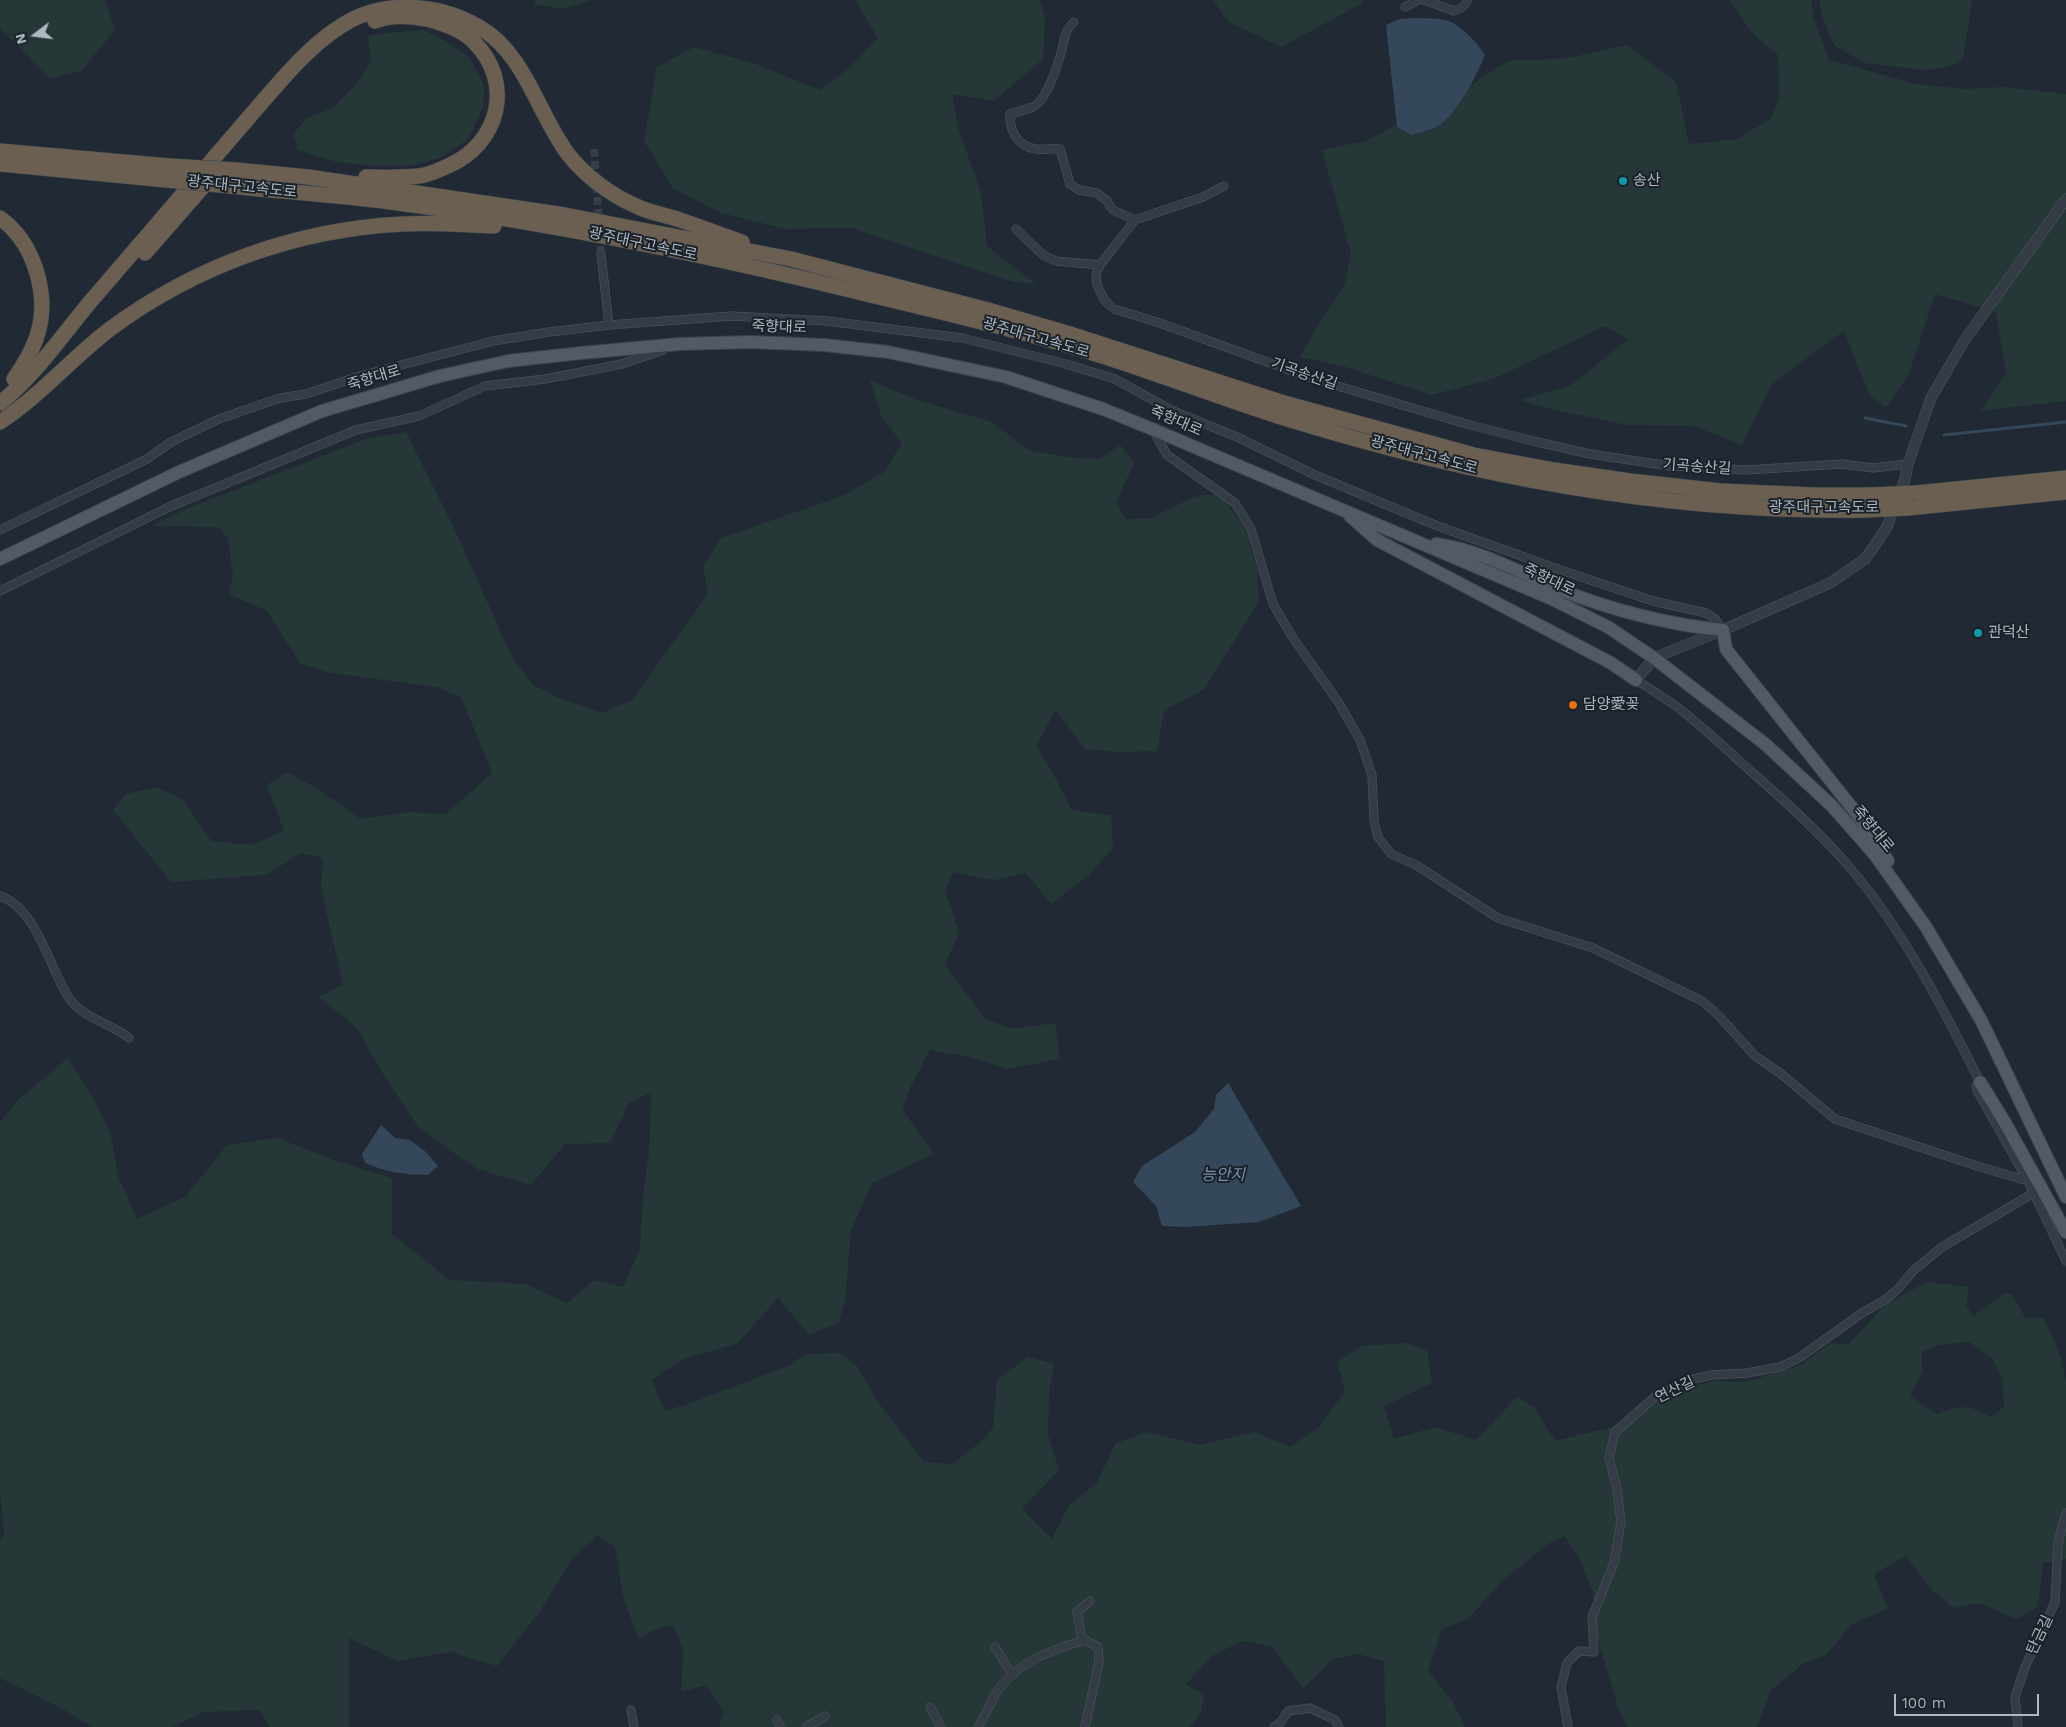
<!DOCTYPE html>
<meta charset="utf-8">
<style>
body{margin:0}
#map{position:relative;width:2066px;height:1727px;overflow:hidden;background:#212a34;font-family:"Work Sans",sans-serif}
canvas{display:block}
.north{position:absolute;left:10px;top:10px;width:50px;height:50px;-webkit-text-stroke:4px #192129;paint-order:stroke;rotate:255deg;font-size:14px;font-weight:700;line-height:20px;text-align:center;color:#aeb7c2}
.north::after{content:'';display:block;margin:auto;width:18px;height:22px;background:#aeb7c2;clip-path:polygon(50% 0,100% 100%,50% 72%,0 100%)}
.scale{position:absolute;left:1894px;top:1694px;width:145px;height:22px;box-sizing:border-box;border:2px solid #aeb7c2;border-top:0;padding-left:6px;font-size:15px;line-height:18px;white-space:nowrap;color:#aeb7c2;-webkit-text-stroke:4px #192129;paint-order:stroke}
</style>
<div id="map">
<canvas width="2066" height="1727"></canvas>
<div class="north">N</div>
<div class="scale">100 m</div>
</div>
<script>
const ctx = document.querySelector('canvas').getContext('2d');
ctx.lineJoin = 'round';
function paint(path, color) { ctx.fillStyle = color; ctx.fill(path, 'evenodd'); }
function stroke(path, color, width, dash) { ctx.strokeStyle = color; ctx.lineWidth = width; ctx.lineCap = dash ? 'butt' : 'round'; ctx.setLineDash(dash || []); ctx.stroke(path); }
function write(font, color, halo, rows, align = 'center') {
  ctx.font = font + ' "Work Sans","Noto Sans KR",sans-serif'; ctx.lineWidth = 4; ctx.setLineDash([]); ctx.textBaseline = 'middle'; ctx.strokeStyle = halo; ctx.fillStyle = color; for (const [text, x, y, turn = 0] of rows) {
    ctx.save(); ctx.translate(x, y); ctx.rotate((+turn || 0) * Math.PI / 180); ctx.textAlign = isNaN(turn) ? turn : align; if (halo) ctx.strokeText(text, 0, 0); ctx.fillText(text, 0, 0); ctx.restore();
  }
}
paint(new Path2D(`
 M 0,0 L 105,0 L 115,30 L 81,71 L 50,79 L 0,28 Z
 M 535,0 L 591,0 L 562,9 L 535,4 Z
 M 855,0 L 1040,0 L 1045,17 L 1043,59 L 994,101 L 952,94 L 959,130 L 981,193 L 987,246 L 1036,284 L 1014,282 L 852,228 L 786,229 L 718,212 L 673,188 L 644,141 L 657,67 L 694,47 L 756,64 L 820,90 L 847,70 L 878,38 Z
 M 1213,0 L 1362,0 L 1363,3 L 1281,47 L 1227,21 Z
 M 1729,0 L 1811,0 L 1814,19 L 1829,60 L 1916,84 L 1964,89 L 2003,87 L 2066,94 L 2066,401 L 1981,411 L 2006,373 L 1996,312 L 1935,294 L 1909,374 L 1886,407 L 1870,396 L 1844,331 L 1772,384 L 1742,445 L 1694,426 L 1627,425 L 1547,408 L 1521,400 L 1570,386 L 1628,339 L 1605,326 L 1493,379 L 1431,395 L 1343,366 L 1300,357 L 1316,328 L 1344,286 L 1351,254 L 1322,150 L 1365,141 L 1462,91 L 1509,60 L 1563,59 L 1627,45 L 1676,82 L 1689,144 L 1737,139 L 1770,119 L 1779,99 L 1778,55 L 1753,34 Z
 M 1819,0 L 1972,0 L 1963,59 L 1956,64 L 1943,68 L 1924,70 L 1864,63 L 1834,45 L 1822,16 Z
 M 423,30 L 447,42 L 470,58 L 484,86 L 483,107 L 468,139 L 442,157 L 414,165 L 377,166 L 337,162 L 298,150 L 293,134 L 307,118 L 333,108 L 355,86 L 371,61 L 368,36 L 386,33 Z
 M 870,380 L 917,400 L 992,422 L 1029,450 L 1066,457 L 1099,459 L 1120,445 L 1134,463 L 1116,503 L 1126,519 L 1151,518 L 1194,497 L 1219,493 L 1245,529 L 1257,569 L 1259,601 L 1204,689 L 1164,711 L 1157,751 L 1117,752 L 1085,749 L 1056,710 L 1036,745 L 1050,768 L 1072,810 L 1111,815 L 1113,848 L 1089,875 L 1051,904 L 1026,873 L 995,880 L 953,872 L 945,890 L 959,932 L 945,965 L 984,1018 L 1011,1029 L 1055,1023 L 1060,1059 L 1008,1069 L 970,1057 L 930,1050 L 911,1086 L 902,1109 L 934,1154 L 872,1183 L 851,1230 L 845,1301 L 839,1322 L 809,1335 L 778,1298 L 738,1343 L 681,1360 L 652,1380 L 665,1411 L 691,1403 L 790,1365 L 805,1354 L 839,1353 L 858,1367 L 877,1401 L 924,1462 L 952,1464 L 978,1444 L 993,1428 L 997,1380 L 1028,1357 L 1054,1364 L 1049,1392 L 1048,1435 L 1059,1470 L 1022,1509 L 1052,1539 L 1069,1505 L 1097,1483 L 1115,1444 L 1145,1432 L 1200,1445 L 1255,1432 L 1290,1447 L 1318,1428 L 1345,1391 L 1337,1362 L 1361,1346 L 1406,1343 L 1427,1350 L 1432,1383 L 1384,1406 L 1394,1439 L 1435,1427 L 1476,1440 L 1517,1397 L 1534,1407 L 1555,1441 L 1612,1427 L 1681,1389 L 1713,1381 L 1746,1382 L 1801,1365 L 1830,1343 L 1849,1344 L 1886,1304 L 1927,1282 L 1969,1287 L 1966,1305 L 1973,1316 L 2005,1293 L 2011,1294 L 2025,1317 L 2044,1318 L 2060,1355 L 2066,1381 L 2066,1559 L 2043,1563 L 2038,1607 L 2016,1619 L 1980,1603 L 1954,1608 L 1932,1590 L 1906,1556 L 1874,1574 L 1888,1608 L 1851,1625 L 1826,1655 L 1804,1663 L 1770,1691 L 1757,1727 L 1627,1727 L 1618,1707 L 1596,1633 L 1593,1592 L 1578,1556 L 1564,1536 L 1548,1544 L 1501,1582 L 1468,1619 L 1442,1629 L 1428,1671 L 1453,1702 L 1465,1727 L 1386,1727 L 1384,1661 L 1358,1654 L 1333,1659 L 1303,1688 L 1272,1646 L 1242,1641 L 1212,1656 L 1186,1684 L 1204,1695 L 1201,1712 L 1190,1727 L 719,1727 L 724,1712 L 706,1685 L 681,1692 L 683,1651 L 674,1625 L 659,1628 L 638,1638 L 623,1596 L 615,1547 L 597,1535 L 572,1559 L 538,1614 L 497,1666 L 450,1652 L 398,1661 L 349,1638 L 349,1727 L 269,1727 L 260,1710 L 203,1712 L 172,1727 L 92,1727 L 61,1708 L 0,1678 L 0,1542 L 4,1533 L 0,1491 L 0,1122 L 18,1100 L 68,1058 L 92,1096 L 110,1132 L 119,1178 L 137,1219 L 185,1197 L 227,1145 L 277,1138 L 336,1161 L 392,1178 L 392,1234 L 450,1280 L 525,1284 L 567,1303 L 594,1280 L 623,1287 L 640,1249 L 643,1198 L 649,1151 L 651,1092 L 629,1103 L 610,1143 L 565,1144 L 531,1185 L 477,1169 L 419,1128 L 383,1074 L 357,1028 L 319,997 L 343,984 L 321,889 L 323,858 L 301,853 L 266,875 L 171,882 L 113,810 L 126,794 L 156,787 L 183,800 L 211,841 L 252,845 L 284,831 L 267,785 L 287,772 L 316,788 L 361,819 L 410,812 L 446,814 L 492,773 L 461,697 L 437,687 L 330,673 L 300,663 L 267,611 L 229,594 L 233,575 L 228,538 L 218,527 L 151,526 L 191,507 L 366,439 L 406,432 L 452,524 L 513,659 L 533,685 L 559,698 L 602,713 L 632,700 L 708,594 L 703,567 L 721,538 L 845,495 L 884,472 L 902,443 L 881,416 ZM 1969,1342 L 1992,1358 L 2002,1379 L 2004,1407 L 1991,1417 C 1969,1404 1960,1405 1937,1414 L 1910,1396 L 1922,1372 L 1922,1352 L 1939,1345 Z`), '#253837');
paint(new Path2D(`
 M 1416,18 C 1427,19 1441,17 1451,22 C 1464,28 1478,44 1485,55 C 1477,75 1457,114 1438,126 C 1431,130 1420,132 1412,135 L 1397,127 L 1386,25 L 1400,19 Z
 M 1228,1083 L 1301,1206 L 1259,1222 L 1186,1227 L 1162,1226 L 1156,1206 L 1133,1182 L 1142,1166 L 1195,1132 L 1214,1109 L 1216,1095 Z
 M 381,1125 L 395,1138 L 410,1140 L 426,1152 L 438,1166 L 428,1175 C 405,1175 386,1172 365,1163 L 362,1154 Z`), '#35475a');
stroke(new Path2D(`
 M 1865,418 L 1906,426
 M 1944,435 L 2066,422`), '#35475a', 3);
stroke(new Path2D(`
 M 594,149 L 599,222
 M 600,234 L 601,254`), '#363f49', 8, [8, 4]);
const minor = new Path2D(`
 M 1424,0 L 1454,11 L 1463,7 L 1468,0
 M 1405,7 L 1418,0
 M 1074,22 C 1063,32 1065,40 1061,53 C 1057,67 1046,101 1033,107 C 1026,110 1017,112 1010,114 C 1009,130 1018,147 1036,149 C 1043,150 1052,148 1060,149 L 1070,184 L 1079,190 L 1097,193 L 1107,201 L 1113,210 L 1135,220 L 1100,265 L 1096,275 L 1097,285 L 1105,301 L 1114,309 L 1157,322 L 1314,379 L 1470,425 L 1533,441 L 1590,454 L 1670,466 L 1746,470 L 1842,464 L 1873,468 L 1908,464
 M 1135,220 L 1203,197 L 1224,186
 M 1016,229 L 1043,255 L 1056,261 L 1100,265
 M 601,254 L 609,325
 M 1153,430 L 1167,455 L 1235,503 L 1251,529 L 1273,604 L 1293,638 L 1339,703 L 1360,740 L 1372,775 L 1374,821 L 1378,837 L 1391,854 L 1416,865 L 1498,918 L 1593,948 L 1702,1001 L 1719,1016 L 1755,1056 L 1780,1073 L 1835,1119 L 1977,1166 L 2028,1181
 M 0,530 L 147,459 L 171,442 L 219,419 L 280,398 L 306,394 L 363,375 L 493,341 L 549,332 L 609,325 L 732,316 L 827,321 L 962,338 L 1066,364 L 1115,379 L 1171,410 L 1237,437 L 1315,475 L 1435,525 L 1552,567 L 1653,601 L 1706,613 L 1715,619 L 1723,630
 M 0,591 L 169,507 L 356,430 L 419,416 L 485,386 L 545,379 L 622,364 L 663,350
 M 1636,680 C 1653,691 1670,701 1686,714 C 1710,733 1731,754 1754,774 C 1786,802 1818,831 1846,863 C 1901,926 1943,1008 1980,1082 L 1976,1086 L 1978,1092 L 2028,1181 L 2066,1261
 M 0,896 C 37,908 49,968 69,998 C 83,1019 111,1023 129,1038
 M 1082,1641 L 1077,1612 L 1090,1601
 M 995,1647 L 1011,1673
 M 930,1707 L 941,1727
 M 631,1710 L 634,1727
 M 777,1720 L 780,1727
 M 806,1727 L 825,1716
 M 978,1727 C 985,1716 990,1704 996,1693 C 1016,1662 1051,1650 1085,1640 L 1098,1647 L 1099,1662 L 1085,1727
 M 1274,1727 L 1281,1722 L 1288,1711 L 1310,1708 L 1335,1720 L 1339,1727
 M 1568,1727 L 1561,1687 L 1567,1663 L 1579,1651 L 1594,1652 L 1592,1617 L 1614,1563 L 1621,1522 L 1617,1489 L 1609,1458 L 1615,1432 L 1656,1396 L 1686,1381 L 1711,1375 L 1747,1373 L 1780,1367 L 1799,1358 L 1862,1313 L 1885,1300 L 1899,1288 L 1913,1271 L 1942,1247 L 2042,1188
 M 2018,1727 L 2015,1697 L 2025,1667 L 2055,1602 L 2058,1543 L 2066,1513`);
const tertiary = new Path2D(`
 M 1636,680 L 1654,658 L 1723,630 L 1830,583 L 1865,559 L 1886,529 L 1905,479 L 1908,464 L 1931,398 L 1964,341 L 2066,199`);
const primary = new Path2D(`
 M 1350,516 L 1377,540 L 1611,663 L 1636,680
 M 1436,544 C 1481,550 1520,573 1561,590 C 1611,610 1670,625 1723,630 L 1726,649 L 1733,658 L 1861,819 L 1888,861
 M 0,559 L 179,472 L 322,411 L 440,376 L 508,361 L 581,353 L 680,344 L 750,342 L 824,345 L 888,352 L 1006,377 L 1103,409 L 1152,429 L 1552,599 L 1608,627 L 1654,658 L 1765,744 L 1831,805 L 1875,855 L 1926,927 L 1981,1020 L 2066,1197
 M 1980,1082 L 2004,1121 L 2066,1232`);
const motorway = new Path2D(`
 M 0,151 L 169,166
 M 0,164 L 166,180
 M 236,170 L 308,177 L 565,215 L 791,259 L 988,310 L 1073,335 L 1284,403 L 1474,455 L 1554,470 L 1630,481 L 1721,491 L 1813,495 L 1870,495
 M 366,177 C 384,177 402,178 419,176 C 429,175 439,170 448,166 C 499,144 515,83 474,42 C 463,30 442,23 427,19 C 410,16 391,14 375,21
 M 230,186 C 288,192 347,196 405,204 C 566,225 726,259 883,298 C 946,313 1009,328 1070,346 C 1140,366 1208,394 1278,416 C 1471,476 1661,513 1864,510
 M 0,218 C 35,243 51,298 36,339 C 31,353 23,366 14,379
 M 145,253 L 207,182
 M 0,403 C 34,377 63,334 91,301 C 144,239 197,177 250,116 C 280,82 312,40 353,19 C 392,0 442,5 479,27 C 525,53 538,114 568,154 C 585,176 611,195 636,206 C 650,213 666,215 680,220 C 701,227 721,235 742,242
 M 0,422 C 40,396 72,358 110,329 C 195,266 297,229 403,224 C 433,222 464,225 494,226
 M 1916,493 L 2066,478
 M 1908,508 L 2066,492`);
stroke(minor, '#515a63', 9);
stroke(tertiary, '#515a63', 11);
stroke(primary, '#3d454e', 14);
stroke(motorway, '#3e474f', 16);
stroke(minor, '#343c45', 8);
stroke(tertiary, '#343c45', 10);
stroke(primary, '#525b65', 12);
stroke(motorway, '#6a5f51', 15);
const motorwayBridge = new Path2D(`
 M 169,166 L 236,170
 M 166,180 L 230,186
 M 1870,495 L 1916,493
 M 1864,510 L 1908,508`);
stroke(motorwayBridge, '#3e474f', 16, []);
stroke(motorwayBridge, '#6a5f51', 15);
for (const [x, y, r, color] of [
 [1623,181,5,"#0f9aa8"],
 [1978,633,5,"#0f9aa8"],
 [1573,705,5,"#e8710a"]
]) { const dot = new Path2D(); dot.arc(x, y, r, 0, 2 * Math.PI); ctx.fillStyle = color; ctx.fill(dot); stroke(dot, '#192129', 2); }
write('15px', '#aeb7c2', '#192129', [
 ["송산",1633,181],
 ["관덕산",1988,633],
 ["담양愛꽂",1583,705]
], 'left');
write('15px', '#aeb7c2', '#192129', [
 ["광주대구고속도로",242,187,6],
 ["광주대구고속도로",643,244,12],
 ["죽향대로",779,327,2],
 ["광주대구고속도로",1036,338,16],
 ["기곡송산길",1304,374,19],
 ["죽향대로",374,378,-17],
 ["죽향대로",1176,421,23],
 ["광주대구고속도로",1424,455,15],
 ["기곡송산길",1697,467,4],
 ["광주대구고속도로",1824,508],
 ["죽향대로",1549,580,25],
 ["죽향대로",1873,829,50],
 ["연산길",1675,1390,-26],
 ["탄금길",2040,1635,-65]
]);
write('italic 16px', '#788fa9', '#192129', [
 ["능안지",1223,1175]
]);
</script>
